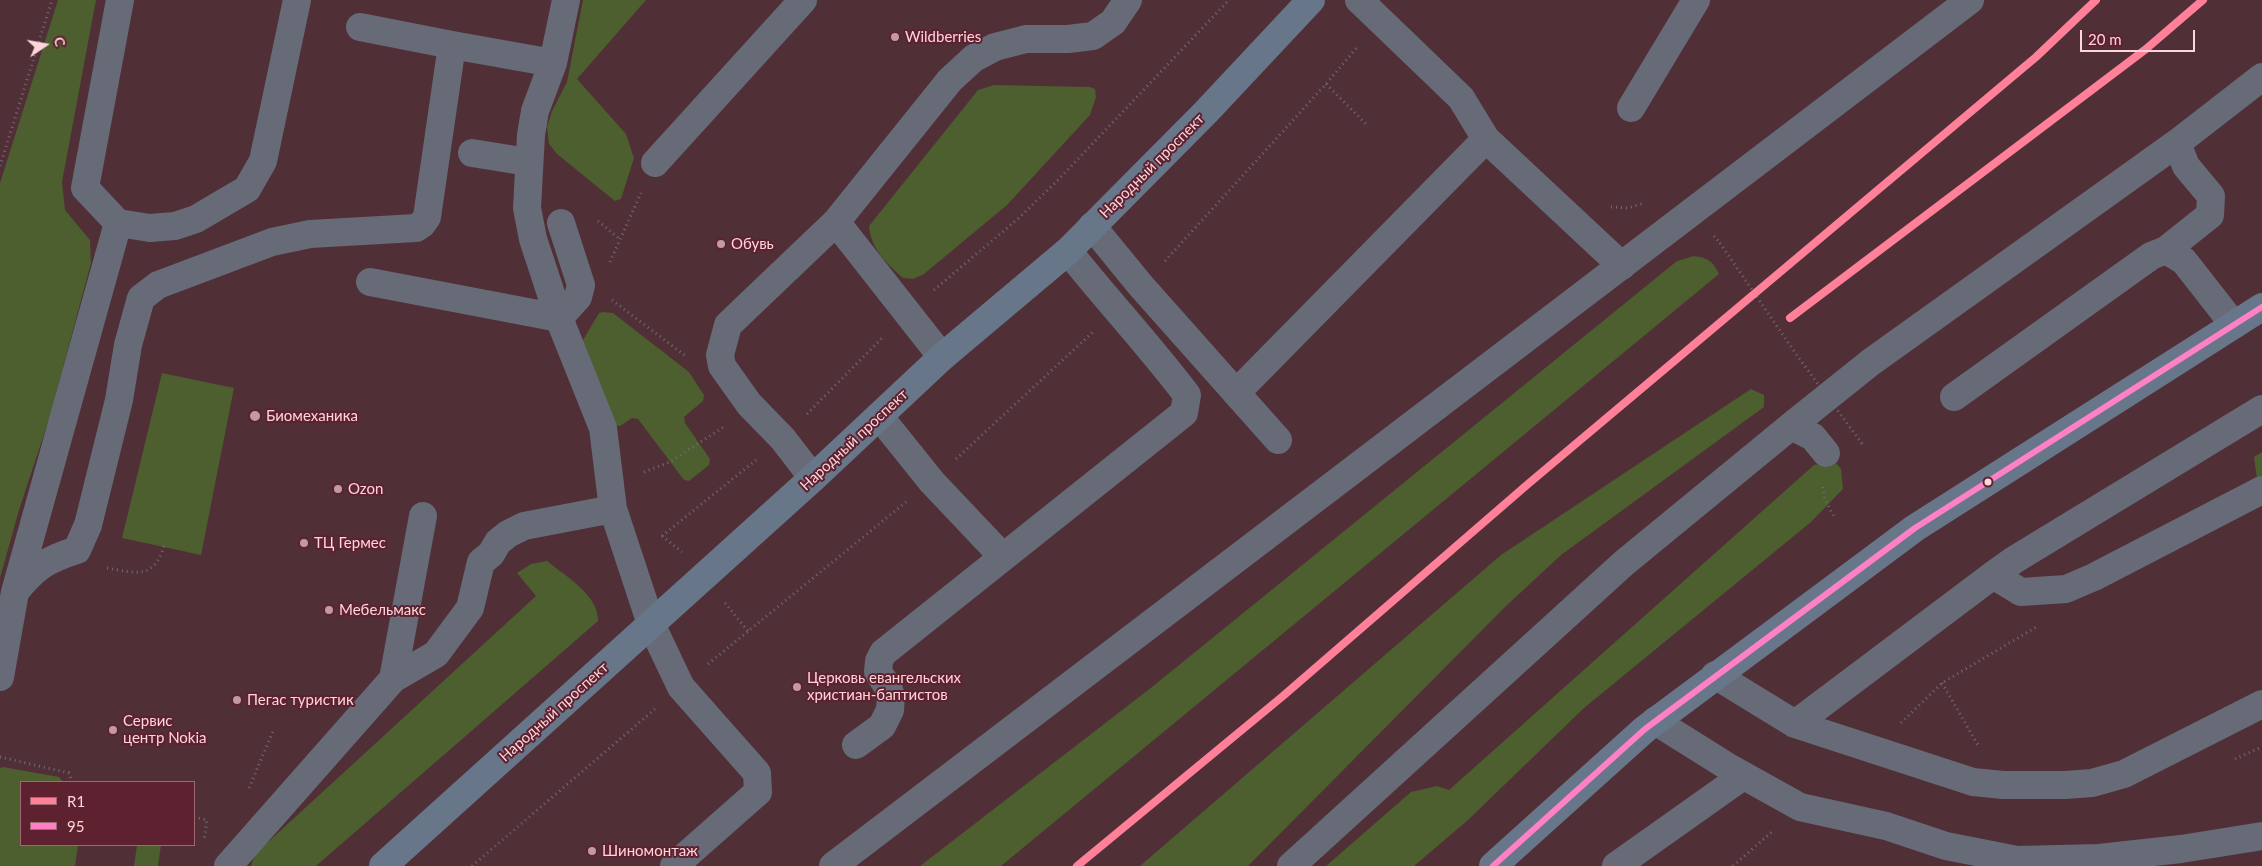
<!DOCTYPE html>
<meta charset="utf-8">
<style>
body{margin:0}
#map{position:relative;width:2262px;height:866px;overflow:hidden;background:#502f37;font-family:Lato,sans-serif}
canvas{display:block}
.legend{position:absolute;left:20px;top:781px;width:175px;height:65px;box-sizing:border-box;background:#5e212f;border:1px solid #9e6973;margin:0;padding:6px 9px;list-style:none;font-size:15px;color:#fdd5da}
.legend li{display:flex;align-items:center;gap:10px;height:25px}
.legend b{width:25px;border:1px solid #9e6973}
.north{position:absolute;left:20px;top:20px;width:50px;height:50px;-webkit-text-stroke:4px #5e212f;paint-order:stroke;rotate:78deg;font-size:14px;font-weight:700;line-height:20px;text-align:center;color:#fdd5da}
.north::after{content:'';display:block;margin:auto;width:18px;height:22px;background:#fdd5da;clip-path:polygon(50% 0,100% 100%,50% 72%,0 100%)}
.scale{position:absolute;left:2080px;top:30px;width:115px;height:22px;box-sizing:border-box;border:2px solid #fdd5da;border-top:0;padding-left:6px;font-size:15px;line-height:18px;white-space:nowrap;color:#fdd5da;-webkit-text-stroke:4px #5e212f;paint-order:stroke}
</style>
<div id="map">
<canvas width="2262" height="866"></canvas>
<ul class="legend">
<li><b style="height:6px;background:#ff8098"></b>R1</li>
<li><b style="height:6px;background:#ff80c5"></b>95</li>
</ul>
<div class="north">С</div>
<div class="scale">20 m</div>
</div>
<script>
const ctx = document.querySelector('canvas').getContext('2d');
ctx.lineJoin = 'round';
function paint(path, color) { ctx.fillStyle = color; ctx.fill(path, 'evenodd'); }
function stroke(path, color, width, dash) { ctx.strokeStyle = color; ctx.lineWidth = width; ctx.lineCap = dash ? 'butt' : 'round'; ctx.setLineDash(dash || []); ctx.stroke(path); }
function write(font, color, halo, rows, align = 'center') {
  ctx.font = font + ' Lato,sans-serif'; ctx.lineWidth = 4; ctx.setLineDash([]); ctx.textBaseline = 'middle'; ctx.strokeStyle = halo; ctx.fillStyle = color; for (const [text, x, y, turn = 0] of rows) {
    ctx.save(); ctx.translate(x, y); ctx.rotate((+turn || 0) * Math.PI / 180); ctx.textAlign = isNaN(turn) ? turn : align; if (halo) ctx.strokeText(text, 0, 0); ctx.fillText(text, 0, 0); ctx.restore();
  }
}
paint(new Path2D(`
 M 58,0 L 96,0 L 62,182 L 65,210 L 90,240 L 91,263 L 50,416 L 19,510 L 0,578 L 0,183 Z
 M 583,0 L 646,0 L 577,79 L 626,134 L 634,158 L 621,199 L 615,201 L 557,154 L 549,144 L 547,127 L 552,111 L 567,82 Z
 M 994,85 L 1090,87 L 1095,89 L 1096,97 L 1090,115 L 1007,205 L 924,274 L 913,279 L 903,278 C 886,263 871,249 869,226 L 978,90 Z
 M 1694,256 C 1708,258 1713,261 1719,274 L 1001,866 L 920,866 L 1152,687 L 1677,261 Z
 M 604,312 L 613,313 L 689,372 L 704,395 L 703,401 L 684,417 L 685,423 L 710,459 L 709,465 L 689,481 L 684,480 L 638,419 L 632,418 L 620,426 L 613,425 L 582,350 L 583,340 L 599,313 Z
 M 162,373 L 234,388 L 201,555 L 122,538 Z
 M 1751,389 L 1764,395 L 1764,407 L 1561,555 L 1505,607 L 1248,866 L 1140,866 L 1501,555 Z
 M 2262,452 L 2262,480 L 2257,479 L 2254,457 Z
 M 1835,462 L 1841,469 L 1843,489 L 1811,522 L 1584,708 L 1468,820 L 1414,866 L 1326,866 L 1411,792 L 1437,786 L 1449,790 L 1814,465 Z
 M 547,561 C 565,576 599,595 598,621 L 316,866 L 251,866 L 255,854 L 536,596 L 517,573 L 531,564 Z
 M 3,767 L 59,777 L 63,782 L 21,782 L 21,845 L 78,845 L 75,866 L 0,866 L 0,768 Z
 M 137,845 L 161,845 L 158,866 L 134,866 Z`), '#4d5e2f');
stroke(new Path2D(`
 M 1326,84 L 1367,125
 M 0,166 L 52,0
 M 1611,207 L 1628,208 L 1644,203
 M 598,221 L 621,240
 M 1714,236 L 1720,243
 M 1165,261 L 1326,84 L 1358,46
 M 610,262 L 641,193
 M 934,290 L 1020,217 L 1059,179 L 1229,0
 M 612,300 L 687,357
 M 807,414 L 883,337
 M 956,459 L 1093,332
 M 644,472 L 670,462 L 725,426
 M 1823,487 L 1825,500 L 1835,518
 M 662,536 L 756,460
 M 662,536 L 682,552
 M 107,568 C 135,573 154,580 164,546
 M 725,603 L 748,631
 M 708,664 L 906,502
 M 1942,683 L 1979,747
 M 1901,723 L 1942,683 L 2038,626
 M 0,757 L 69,773 L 72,782
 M 2235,759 L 2262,747
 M 249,788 L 274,729
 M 194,817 L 207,820 L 204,840
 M 472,866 L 655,709
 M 1733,866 L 1774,830`), '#6f6c77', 3, [1, 4]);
stroke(new Path2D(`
 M 566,0 L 553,63 L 535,111 L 531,135 L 527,208 L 533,239 L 559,318 L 603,428 L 613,509 L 651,624 L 681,687 L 757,773 L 758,792 L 674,866
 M 1359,0 L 1461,98 L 1486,139 L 1622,266
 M 360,27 L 452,45
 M 1631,108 L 1696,0
 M 472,153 L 528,162
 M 655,163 L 803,0
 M 836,222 L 942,357
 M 118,223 L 85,188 L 120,0
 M 1092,226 L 1142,287 L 1278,440
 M 2166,250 L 2210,215 L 2211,196 L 2186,166 L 2177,143 L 2262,77
 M 370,282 L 559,318 L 578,297 L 581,285 L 561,223
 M 1236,393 L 1486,139
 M 1954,397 L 2151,256 L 2166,250 L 2184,261 L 2234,325
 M 879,416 L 932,482 L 1003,557
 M 1791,426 L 1871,362 L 2177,143
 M 813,478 L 783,439 L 749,404 L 722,366 L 720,355 L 728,325 L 836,222 L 950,80 L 974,58 L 995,47 L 1026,39 L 1068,39 L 1093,36 L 1113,22 L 1128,0
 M 1993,575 L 2014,560 L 2262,409
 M 15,592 C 35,567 46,560 77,550 L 88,525 L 119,400 L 128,345 L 141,298 L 158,285 L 272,242 L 310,234 L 416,228 L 422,224 L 427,217 L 452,45 L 553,63
 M 1715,675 L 1795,724 L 1973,782 L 2003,785 L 2065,785 L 2092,783 L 2124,774 L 2262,704
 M 0,677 L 15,592 L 118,223 L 150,228 L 175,226 L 196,219 L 247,189 L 263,161 L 297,0
 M 393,679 L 423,516
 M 1655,721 L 1730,768 L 1800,807 L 1886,826 L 1946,846 L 2017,860 L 2099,858 L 2181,849 L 2262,836
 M 1795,724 L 1993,575 L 2021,592 L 2066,589 L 2094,577 L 2262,490
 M 856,745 L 882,726 L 890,710 L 891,696 L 888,687 L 878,672 L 879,661 L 883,653 L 1184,413 L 1187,395 C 1149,345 1107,300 1068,251
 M 228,866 L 393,679 L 436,654 L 470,608 L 481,562 L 491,554 L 498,542 L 508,534 L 524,526 L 613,509
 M 833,866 L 1970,0
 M 1291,866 L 1624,563 L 1791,426 L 1813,437 L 1826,453
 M 1616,866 L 1743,776`), '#666b77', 28);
stroke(new Path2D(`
 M 383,866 L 813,478 L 942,357 L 1068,251 L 1206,112 L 1311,0
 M 1493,866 L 1645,729 L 1915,528 L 2262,307`), '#677689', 28);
stroke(new Path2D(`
 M 1720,243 L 1796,354 L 1863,445`), '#6f6c77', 3, [1, 4]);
stroke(new Path2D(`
 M 1493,866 L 1645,729 L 1915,528 L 2262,307`), '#ff80c5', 6);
stroke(new Path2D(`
 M 1790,318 L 2146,49 L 2203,0
 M 1077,866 L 1283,696 L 1528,484 L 2036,57 L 2096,0`), '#ff8098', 8);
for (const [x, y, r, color] of [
 [895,37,5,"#c09ba1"],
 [721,244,5,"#c09ba1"],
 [255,416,6,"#c09ba1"],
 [1988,482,4.5,"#fdd5da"],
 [338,489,5,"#c09ba1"],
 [304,543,5,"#c09ba1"],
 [329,610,5,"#c09ba1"],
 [797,687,5,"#c09ba1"],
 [237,700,5,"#c09ba1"],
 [113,730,5,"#c09ba1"],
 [592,851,5,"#c09ba1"]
]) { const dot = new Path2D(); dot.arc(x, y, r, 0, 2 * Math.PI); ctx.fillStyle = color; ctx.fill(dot); stroke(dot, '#5e212f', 2); }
write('15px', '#fdd5da', '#5e212f', [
 ["Wildberries",905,37],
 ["Обувь",731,244],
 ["Биомеханика",266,416],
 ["Ozon",348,489],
 ["ТЦ Гермес",314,543],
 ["Мебельмакс",339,610],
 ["Церковь евангельских",807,678],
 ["христиан-баптистов",807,695],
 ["Пегас туристик",247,700],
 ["Сервис",123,721],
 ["центр Nokia",123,738],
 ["Шиномонтаж",602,851]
], 'left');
write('15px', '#fdd5da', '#5e212f', [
 ["Народный проспект",1152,166,-45],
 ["Народный проспект",854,440,-43],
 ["Народный проспект",554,712,-42]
]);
</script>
